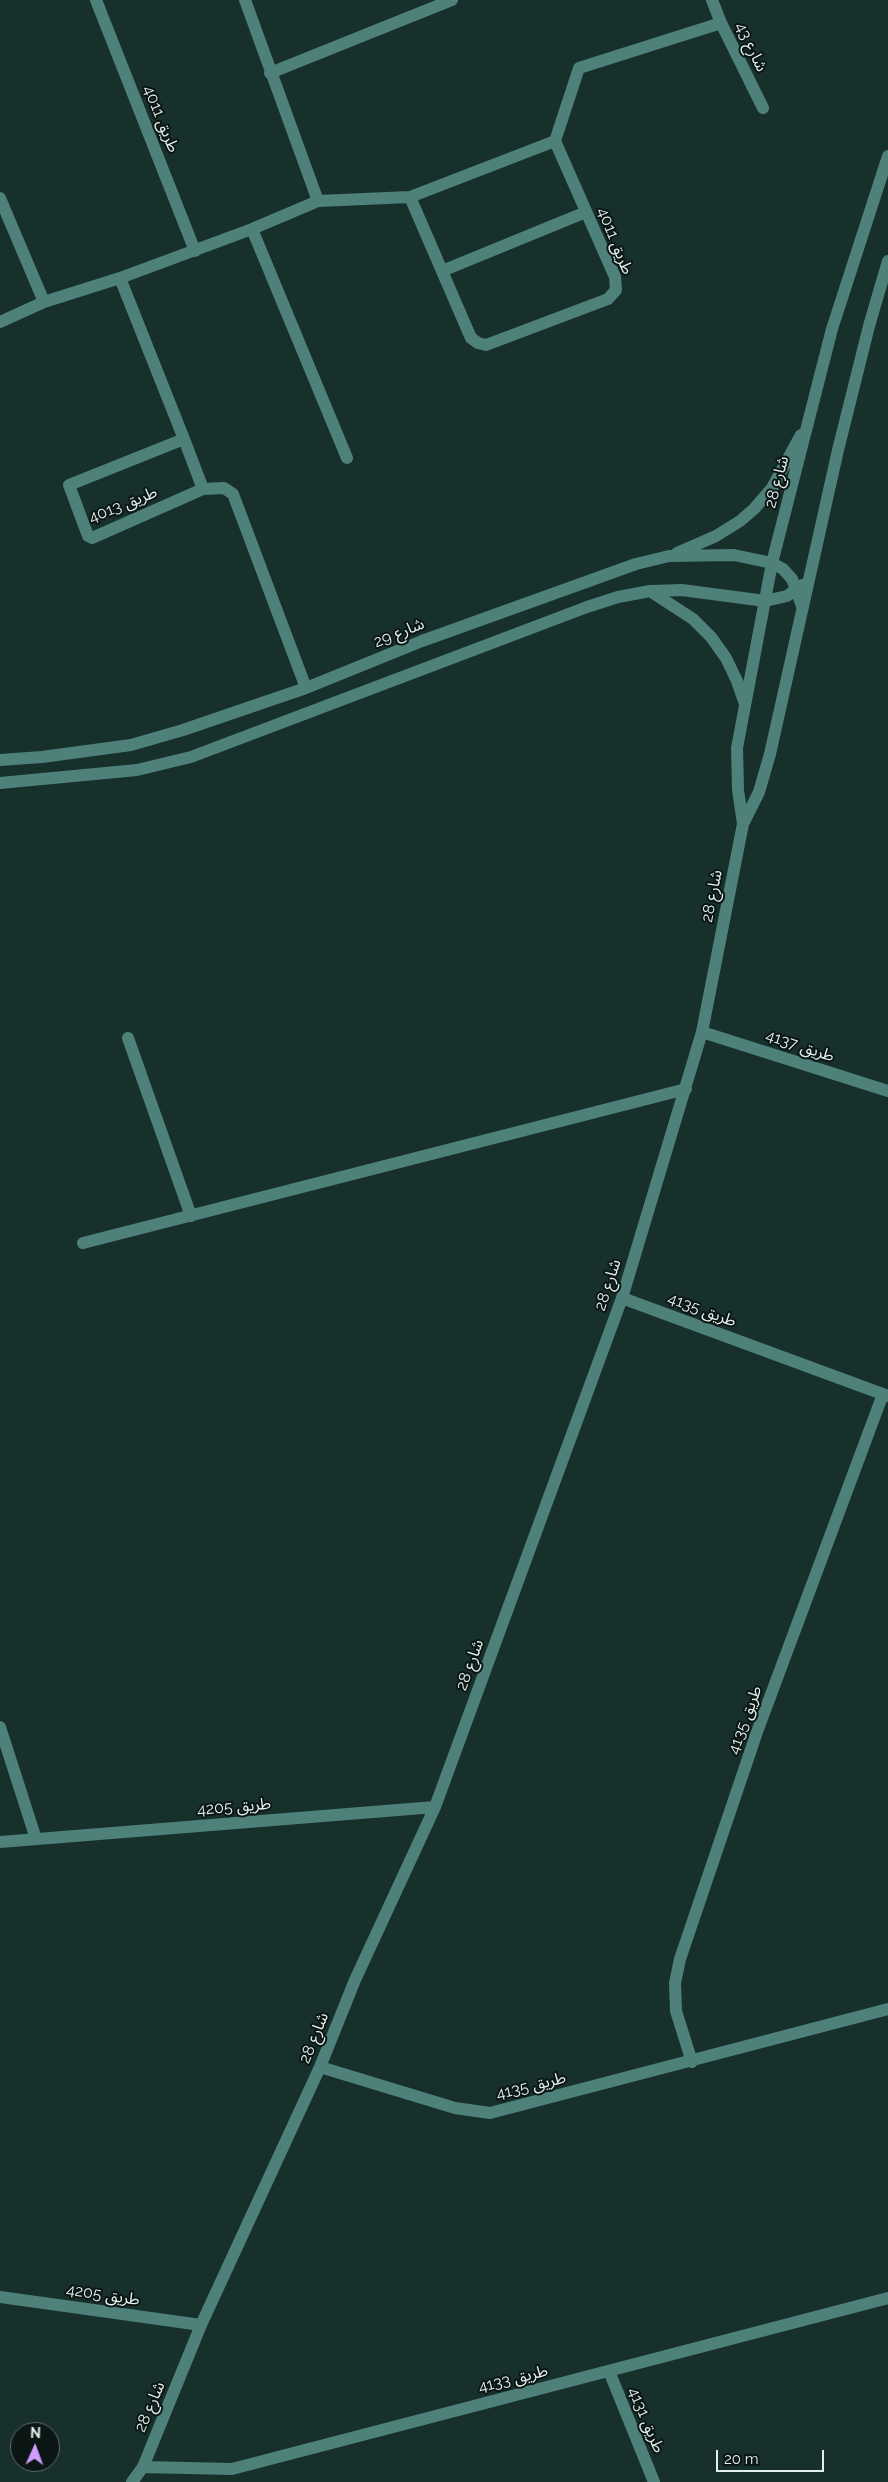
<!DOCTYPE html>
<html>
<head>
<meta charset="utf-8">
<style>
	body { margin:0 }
	#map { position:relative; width:888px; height:2482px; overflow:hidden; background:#18302c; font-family:Raleway,sans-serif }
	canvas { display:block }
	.north { position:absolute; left:10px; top:2422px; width:50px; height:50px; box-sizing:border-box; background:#0b1614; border:1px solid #616d6b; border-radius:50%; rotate:2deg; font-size:14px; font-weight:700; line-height:20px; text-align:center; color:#e1efed }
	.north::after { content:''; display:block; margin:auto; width:18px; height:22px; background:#d09dfe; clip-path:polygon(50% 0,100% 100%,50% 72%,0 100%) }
	.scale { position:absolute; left:716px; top:2450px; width:108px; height:22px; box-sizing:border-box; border:2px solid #e1efed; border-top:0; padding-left:6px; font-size:15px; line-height:18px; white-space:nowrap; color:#e1efed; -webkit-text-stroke:4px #0b1614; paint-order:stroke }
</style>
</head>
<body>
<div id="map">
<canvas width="888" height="2482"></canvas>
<div class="north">N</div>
<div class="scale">20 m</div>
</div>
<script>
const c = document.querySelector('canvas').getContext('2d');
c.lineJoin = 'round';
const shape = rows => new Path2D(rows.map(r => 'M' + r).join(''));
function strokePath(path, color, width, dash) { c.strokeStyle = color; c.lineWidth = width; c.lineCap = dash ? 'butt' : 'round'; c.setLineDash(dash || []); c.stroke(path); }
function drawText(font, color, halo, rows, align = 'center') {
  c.font = font + ' Raleway,"Noto Sans Arabic",sans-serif'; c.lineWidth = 4; c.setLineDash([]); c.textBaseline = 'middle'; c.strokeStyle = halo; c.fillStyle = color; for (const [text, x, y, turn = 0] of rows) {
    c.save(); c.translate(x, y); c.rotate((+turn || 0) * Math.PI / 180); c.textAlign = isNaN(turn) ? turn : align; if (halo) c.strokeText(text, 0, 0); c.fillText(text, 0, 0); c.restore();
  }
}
strokePath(shape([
	[96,0,195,251],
	[245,0,318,201,410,197],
	[712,0,721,23,763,108],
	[270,73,452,0],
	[555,141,615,277,616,290,608,299,486,345,478,343,471,338,410,197,555,141],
	[555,141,579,68,721,23],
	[0,198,44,302],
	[252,229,347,458],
	[442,271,586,212],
	[120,278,184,439,203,489,92,538,88,536,69,485,184,439],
	[0,322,44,302,120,278,252,229,318,201],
	[203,489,224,488,233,494,306,688],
	[677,553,716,536,740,521,754,509,772,488,801,435],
	[650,591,693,619,711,637,726,658,737,681,745,704],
	[0,760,42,757,131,745,183,730,306,688,422,641,636,564,669,556,734,555,772,563,783,569,792,579,802,606],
	[0,783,137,770,191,757,587,607,618,597,650,591,682,590,765,601,787,596,802,585],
	[743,824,738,790,737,748,772,563,832,329,888,156],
	[702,1032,888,1091],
	[128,1038,191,1216],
	[83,1243,686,1089],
	[622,1298,888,1396],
	[0,1727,36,1839],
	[0,1842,435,1807],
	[692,2062,676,2011,675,1983,680,1959,757,1732,883,1394],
	[320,2067,455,2108,490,2113,888,2009],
	[0,2297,201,2325],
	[609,2371,654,2482],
	[143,2467,232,2469,888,2298],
	[132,2482,143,2467,201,2325,320,2067,355,1980,435,1807,622,1298,702,1032,743,824,759,792,770,754,838,450,869,326,888,261]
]), '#4d817a', 12);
drawText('16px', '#e1efed', '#0b1614', [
	["شارع 43",751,47,64],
	["طريق 4011",161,119,68],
	["طريق 4011",615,241,68],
	["شارع 28",777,482,-75],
	["طريق 4013",123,505,-22],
	["شارع 29",399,633,-22],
	["شارع 28",712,896,-79],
	["طريق 4137",800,1046,18],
	["شارع 28",608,1285,-72],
	["طريق 4135",702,1310,20],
	["شارع 28",470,1665,-70],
	["طريق 4135",745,1720,-70],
	["طريق 4205",234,1807,-5],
	["شارع 28",314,2038,-68],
	["طريق 4135",531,2086,-14],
	["طريق 4205",103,2295,8],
	["طريق 4133",513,2379,-14],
	["شارع 28",150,2407,-67],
	["طريق 4131",646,2420,67]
]);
</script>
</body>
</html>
